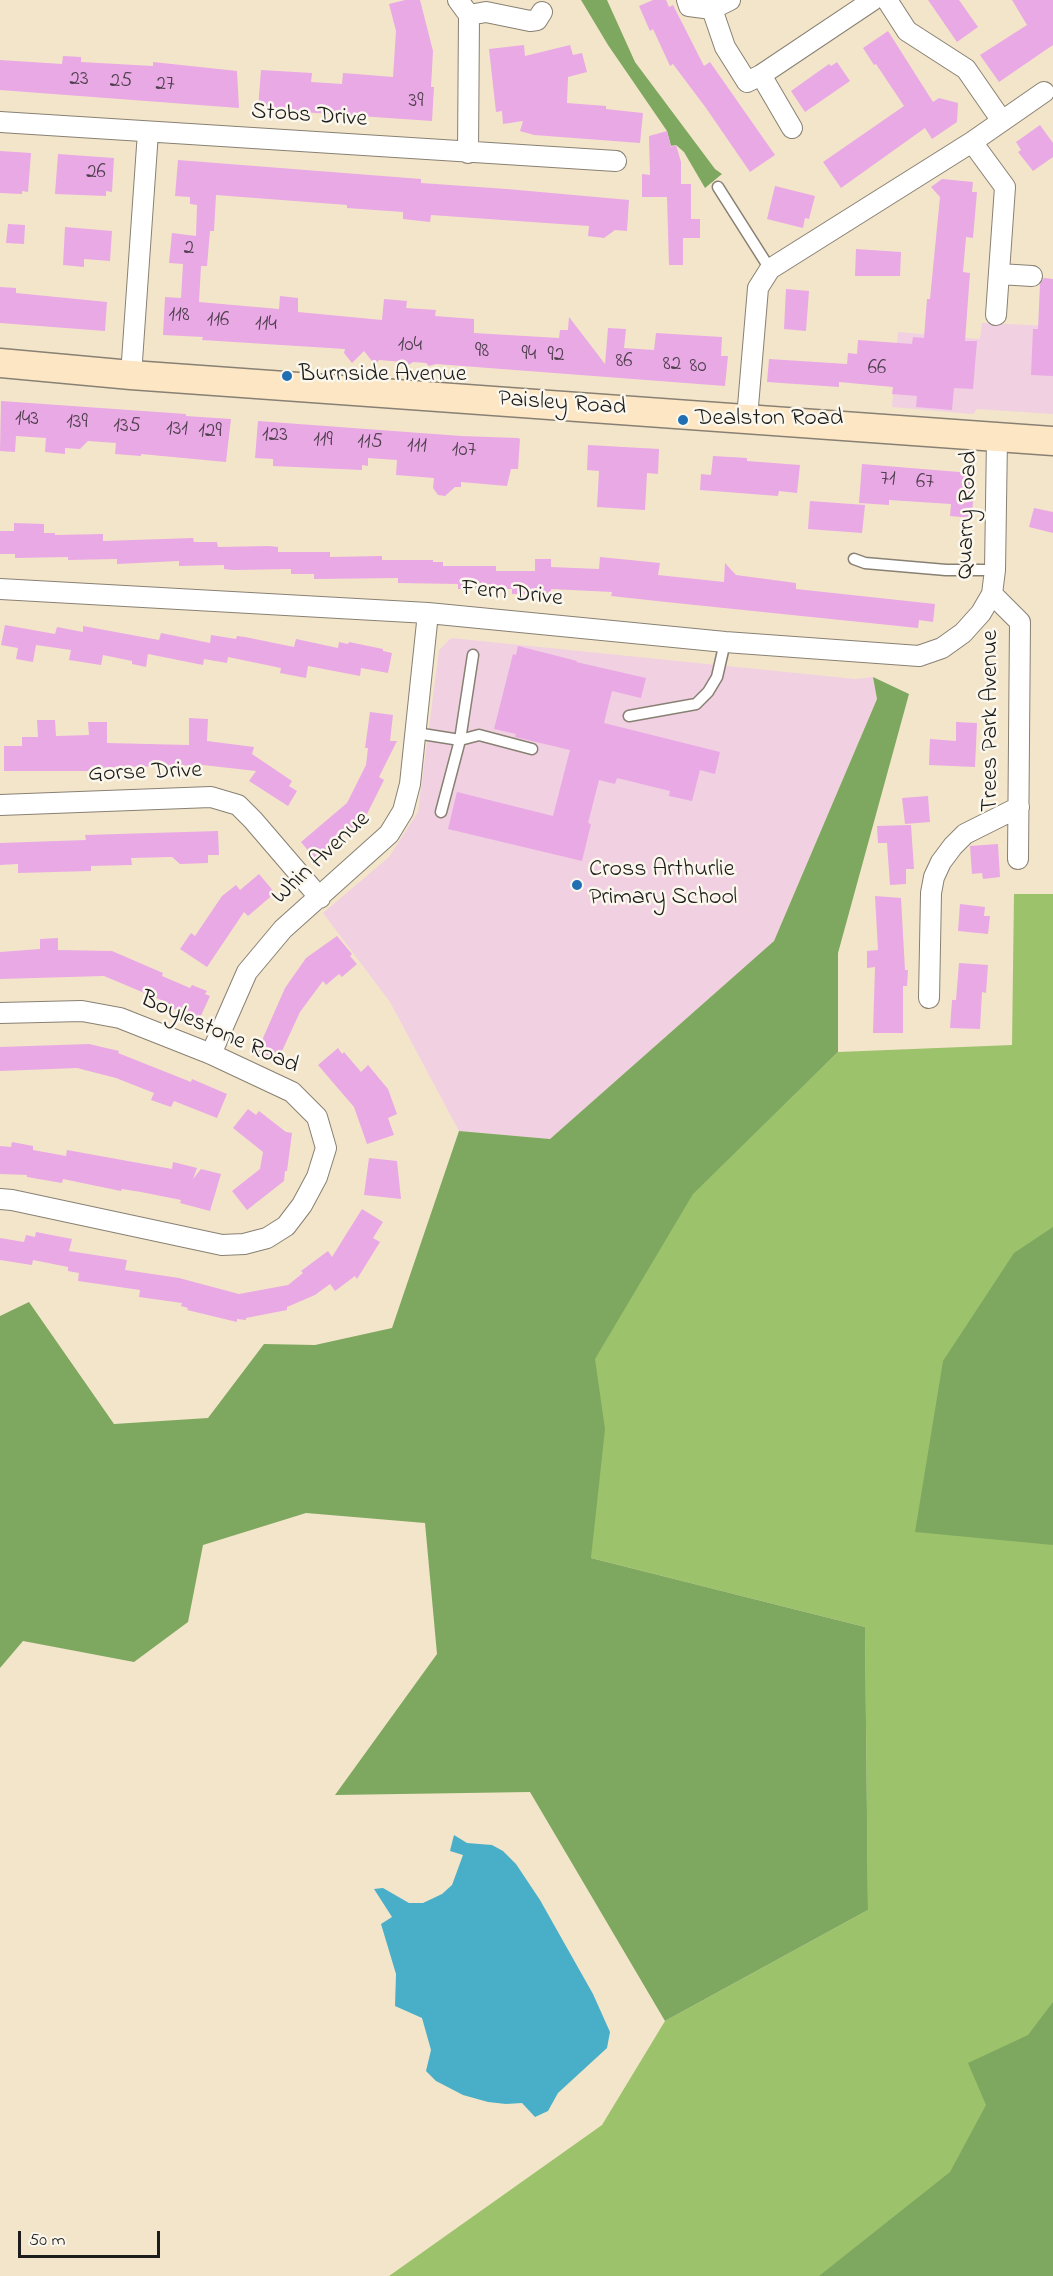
<!DOCTYPE html>
<html>
<head>
<meta charset="utf-8">
<style>
	body { margin:0 }
	#map { position:relative; width:1053px; height:2276px; overflow:hidden; background:#f3e5ca; font-family:"Indie Flower",sans-serif }
	canvas { display:block }
	.scale { position:absolute; left:18px; top:2231px; width:142px; height:27px; box-sizing:border-box; border:3px solid #1c1c1c; border-top:0; padding-left:8px; font-size:18px; line-height:21px; white-space:nowrap; color:#1c1c1c; -webkit-text-stroke:4px #fbf7ec; paint-order:stroke }
</style>
</head>
<body>
<div id="map">
<canvas width="1053" height="2276"></canvas>
<div class="scale">50 m</div>
</div>
<script>
const c = document.querySelector('canvas').getContext('2d');
c.lineJoin = 'round';
function paint(path, color) { c.fillStyle = color; c.fill(path, 'evenodd'); }
const shape = rows => new Path2D(rows.map(r => 'M' + r).join(''));
function strokePath(path, color, width, dash) { c.strokeStyle = color; c.lineWidth = width; c.lineCap = dash ? 'butt' : 'round'; c.setLineDash(dash || []); c.stroke(path); }
function drawText(font, color, halo, rows, align = 'center') {
  c.font = font + ' "Indie Flower",sans-serif'; c.lineWidth = 5; c.setLineDash([]); c.textBaseline = 'middle'; c.strokeStyle = halo; c.fillStyle = color; for (const [text, x, y, turn = 0] of rows) {
    c.save(); c.translate(x, y); c.rotate((+turn || 0) * Math.PI / 180); c.textAlign = isNaN(turn) ? turn : align; if (halo) c.strokeText(text, 0, 0); c.fillText(text, 0, 0); c.restore();
  }
}
paint(shape([
	[982,323,1053,326,1053,414,977,409,973,414,892,407,898,332,980,339],
	[451,638,855,679,873,677,877,699,774,941,550,1139,459,1131,390,1002,323,913,389,857,418,812,439,650]
]), '#f1d0e2');
paint(shape([
	[1014,894,1053,894,1053,2276,389,2276,602,2125,665,2021,868,1910,865,1627,591,1558,594,1359,692,1194,838,1052,1012,1045]
]), '#9dc26c');
paint(shape([
	[581,0,607,0,635,62,715,169,722,174,705,188,684,152,676,145,671,146,667,131,608,45],
	[873,677,909,694,838,953,838,1052,693,1194,595,1359,605,1429,591,1558,865,1627,868,1910,665,2021,530,1792,335,1795,437,1654,425,1523,306,1513,203,1545,188,1622,134,1662,23,1641,0,1668,0,1316,29,1302,114,1424,208,1418,264,1344,315,1345,392,1328,459,1131,550,1139,774,941,877,699],
	[1053,1227,1053,1545,915,1532,943,1361,1014,1253],
	[1053,2002,1053,2276,819,2276,950,2172,986,2105,968,2063,1028,2035]
]), '#7ea860');
paint(shape([
	[454,1835,467,1843,492,1845,503,1851,516,1864,540,1900,593,1994,610,2032,607,2048,558,2093,548,2111,535,2117,522,2103,506,2104,488,2102,463,2095,436,2081,426,2071,431,2050,422,2018,395,2006,396,1974,381,1924,392,1917,374,1889,383,1888,409,1903,423,1903,442,1894,452,1885,463,1855,450,1851]
]), '#49afc8');
paint(shape([
	[405,0,420,0,433,51,431,87,434,87,432,121,258,109,261,70,312,73,311,82,342,84,343,73,393,77,396,31,389,4],
	[653,0,666,0,669,7,673,5,704,66,710,62,775,155,750,172,706,108,673,64,670,66,653,29,650,31,639,6],
	[928,0,959,0,978,27,957,42],
	[1012,0,1053,0,1053,45,999,82,980,55,1027,25],
	[888,31,933,102,939,98,958,103,957,122,932,139,925,128,841,188,823,162,904,106,876,64,874,65,863,48],
	[524,45,525,56,570,45,573,55,582,53,587,72,568,77,567,103,606,106,606,109,643,113,640,143,534,135,520,131,523,121,503,124,502,111,496,112,489,49],
	[63,56,81,57,81,62,153,66,153,62,237,71,239,108,0,90,0,60,62,64],
	[837,62,850,81,805,112,791,91,829,64,831,66],
	[1040,125,1053,143,1053,157,1033,171,1018,152,1021,150,1016,142],
	[667,131,671,147,676,145,681,162,681,184,691,184,691,219,700,219,700,238,683,238,683,265,669,265,667,197,642,197,642,174,650,175,649,136],
	[0,151,31,153,28,192,22,191,22,194,0,193],
	[58,154,114,158,112,192,106,191,106,196,55,194],
	[178,160,421,179,421,183,507,189,629,200,627,231,615,230,604,238,588,236,589,226,431,215,430,222,403,219,403,212,347,208,347,205,216,195,214,231,210,231,207,266,201,266,199,302,279,309,280,296,298,298,298,312,382,320,384,299,407,301,406,308,436,310,435,316,474,319,474,333,559,338,560,330,568,330,569,317,605,364,608,328,626,329,624,348,654,350,656,333,722,337,721,356,728,356,725,386,436,364,429,366,426,363,413,362,407,366,403,362,379,360,375,365,364,351,352,363,344,353,345,349,202,340,203,337,163,335,165,297,181,298,183,264,169,263,172,233,196,236,197,205,190,204,190,197,175,196],
	[942,179,973,182,972,192,977,192,973,238,966,237,963,272,970,273,965,341,977,341,973,389,954,388,952,410,916,407,917,396,892,394,893,387,839,382,839,387,767,382,769,359,847,364,848,353,857,354,858,340,912,344,913,337,924,338,927,299,930,299,940,197,931,187],
	[775,186,815,196,809,219,805,218,803,228,767,219],
	[8,224,25,225,24,244,6,243],
	[65,227,112,231,110,261,84,259,84,267,63,265],
	[856,249,901,252,900,276,855,276],
	[1044,278,1053,279,1053,376,1031,375,1033,329,1038,329,1040,284],
	[0,287,16,288,16,293,107,302,105,331,0,323],
	[786,289,809,291,806,331,784,329],
	[1,401,186,414,186,416,231,419,226,462,141,454,141,456,115,454,116,443,88,441,80,449,65,448,65,454,45,452,46,438,16,436,15,452,0,451],
	[258,421,461,436,518,438,520,439,518,469,511,469,507,486,461,482,461,487,455,487,445,496,438,495,433,488,434,478,396,475,397,460,368,458,368,466,362,465,362,470,273,466,273,459,255,458],
	[588,445,659,449,658,474,647,473,645,510,597,507,599,471,587,470],
	[713,456,747,458,747,461,800,465,797,493,779,491,778,496,700,490,701,474,711,475],
	[862,464,971,473,970,500,973,500,972,518,950,516,951,504,889,500,889,505,859,503],
	[810,501,865,505,862,533,808,529],
	[1034,508,1053,512,1053,533,1029,527],
	[14,523,44,524,44,533,55,533,55,535,103,534,103,541,193,538,194,542,217,542,218,547,269,546,278,547,278,552,330,552,330,557,382,556,382,560,433,560,433,562,443,562,443,566,496,566,496,571,535,571,535,559,551,559,551,567,599,569,600,557,660,563,658,575,724,582,725,563,736,575,796,583,796,589,935,604,933,622,919,620,918,628,666,602,611,596,612,592,551,589,551,593,512,594,512,589,458,589,458,584,398,583,398,578,314,579,314,574,291,574,291,569,233,570,224,569,224,565,179,566,179,561,117,564,117,559,68,560,68,557,15,558,15,554,0,554,0,531,14,531],
	[5,625,55,634,57,627,83,632,83,626,159,640,161,633,210,643,211,635,236,639,237,636,245,637,294,647,296,639,338,648,339,642,348,644,349,642,383,649,383,651,392,653,388,673,361,668,360,676,308,666,306,678,280,673,281,668,228,657,227,663,204,659,203,665,148,654,146,667,132,664,132,661,103,655,101,665,69,660,71,650,36,645,33,662,16,659,18,648,1,645],
	[518,646,577,661,576,662,646,678,641,698,612,691,604,723,720,752,715,774,700,770,692,801,669,796,670,791,617,778,615,784,599,780,588,823,591,824,582,861,448,829,457,792,553,816,570,750,515,737,516,734,494,729,513,654,516,655],
	[370,712,393,715,390,741,397,741,379,777,384,780,366,816,316,860,301,842,347,803,366,765,368,748,365,748],
	[189,718,208,719,207,741,254,747,252,754,292,781,289,786,297,791,288,806,249,781,256,771,203,765,91,768,91,771,4,771,4,746,22,746,22,737,38,737,37,720,55,720,56,736,89,735,88,722,107,722,107,743,189,745],
	[956,722,977,723,975,767,929,765,930,739,956,741],
	[928,796,930,822,905,824,902,798],
	[911,825,914,869,906,869,906,884,890,885,887,843,878,843,877,826],
	[218,831,219,855,208,855,208,863,180,864,172,857,131,858,132,865,91,866,91,871,18,873,18,864,0,865,0,843,86,840,85,835],
	[998,844,1000,877,983,879,982,873,972,874,970,846],
	[259,874,275,893,248,916,244,912,207,967,180,949,191,933,195,936,222,896,236,885,240,890],
	[875,896,901,898,905,970,908,970,907,986,903,986,903,1033,873,1033,875,967,867,968,867,951,878,950],
	[960,904,985,907,984,916,990,916,988,934,958,931],
	[337,936,352,954,350,956,357,964,342,977,339,974,326,985,323,981,300,1012,276,1064,256,1054,285,988,306,958],
	[58,938,58,950,112,951,163,973,162,976,190,988,192,985,207,991,205,994,210,996,199,1020,165,1005,166,1002,104,976,0,979,0,952,40,949,40,939],
	[959,963,988,965,986,993,982,992,980,1029,950,1028,952,1000,956,1000],
	[89,1044,119,1051,118,1053,191,1082,192,1079,227,1094,217,1118,174,1101,171,1107,151,1100,154,1093,116,1078,77,1068,0,1071,0,1047],
	[338,1048,342,1054,344,1052,361,1072,368,1065,388,1089,397,1114,388,1118,394,1135,367,1144,354,1107,318,1065],
	[248,1109,256,1115,259,1111,286,1132,292,1133,287,1171,285,1171,284,1181,247,1210,232,1191,260,1169,263,1152,233,1128],
	[12,1142,33,1146,33,1150,66,1156,67,1150,172,1169,173,1162,197,1168,193,1179,201,1169,221,1174,210,1211,180,1203,181,1200,141,1192,122,1189,121,1191,63,1179,62,1183,27,1177,27,1175,0,1174,0,1146,11,1147],
	[369,1158,397,1161,401,1199,364,1195],
	[362,1209,383,1222,373,1238,380,1242,357,1279,355,1276,335,1291,330,1284,315,1295,287,1307,287,1310,246,1318,246,1320,237,1319,237,1322,187,1310,188,1308,181,1306,182,1303,139,1297,140,1290,78,1281,79,1273,68,1271,68,1267,33,1260,32,1265,0,1260,0,1238,24,1242,26,1235,35,1237,36,1232,72,1239,69,1251,127,1260,125,1270,179,1278,239,1294,288,1285,303,1273,301,1271,328,1251,332,1257]
]), '#e9a9e5');
const lane = shape([
	[718,187,770,269],
	[854,559,865,563,946,570,995,570],
	[629,716,696,704,708,692,717,677,725,642],
	[416,733,460,740,479,735,532,749],
	[441,812,460,740,473,655]
]);
const street = shape([
	[458,0,469,15,468,153],
	[687,0,689,6,712,9],
	[730,0,712,9,725,47,747,82,761,75,873,0],
	[887,0,907,31,966,69,1002,121],
	[469,15,486,12,530,21,537,20,542,12],
	[761,75,792,128],
	[0,122,616,161],
	[972,142,1005,187,996,315],
	[999,274,1032,276],
	[131,375,148,132],
	[747,418,758,288,770,269,972,142,1044,92],
	[0,589,428,613,725,642,919,656,942,648,963,633,981,613,992,594,995,570,997,438],
	[992,594,1020,622,1018,859],
	[0,805,211,797,238,805,253,820,320,898],
	[929,998,931,893,934,877,941,862,953,846,965,834,1019,807],
	[0,1013,82,1011,120,1018,211,1054,292,1092,317,1117,326,1148,317,1177,302,1205,286,1226,267,1238,244,1244,222,1245,12,1200,0,1199],
	[211,1054,247,972,283,929,389,834,403,811,410,784,428,613]
]);
const secondary = shape([
	[0,363,131,375,1053,441]
]);
strokePath(lane, '#888073', 13);
strokePath(street, '#888073', 22);
strokePath(secondary, '#888073', 31);
strokePath(lane, '#fff', 10);
strokePath(street, '#fff', 20);
strokePath(secondary, '#fce6c4', 28);
for (const [x, y, r, color] of [
	[287,376,6,"#1f6fb2"],
	[683,420,6,"#1f6fb2"],
	[577,885,6,"#1f6fb2"]
]) { const dot = new Path2D(); dot.arc(x, y, r, 0, 2 * Math.PI); c.fillStyle = color; c.fill(dot); strokePath(dot, '#fbf7ec', 2); }
drawText('21px', '#4f3f4e', null, [
	["23",79,81],
	["25",121,83],
	["27",165,86],
	["39",416,103],
	["26",96,174],
	["2",189,250],
	["118",179,317],
	["116",218,322],
	["114",266,326],
	["104",410,347],
	["98",482,353],
	["94",529,356],
	["92",556,357],
	["86",624,363],
	["82",672,366],
	["80",698,368],
	["66",877,370],
	["143",27,421],
	["139",77,424],
	["135",127,428],
	["131",177,431],
	["129",210,433],
	["123",275,437],
	["119",323,442],
	["115",370,444],
	["111",417,448],
	["107",464,452],
	["71",888,481],
	["67",925,484]
]);
drawText('24px', '#1c1c1c', '#fbf7ec', [
	["Stobs Drive",309,117,4],
	["Paisley Road",562,405,4],
	["Quarry Road",969,515,-88],
	["Fern Drive",512,595,6],
	["Trees Park Avenue",992,721,-90],
	["Gorse Drive",145,774,-2],
	["Whin Avenue",322,859,-43],
	["Boylestone Road",219,1034,24]
]);
drawText('24px', '#1c1c1c', '#fbf7ec', [
	["Burnside Avenue",299,376],
	["Dealston Road",695,420],
	["Cross Arthurlie",589,871],
	["Primary School",589,899]
], 'left');
</script>
</body>
</html>
